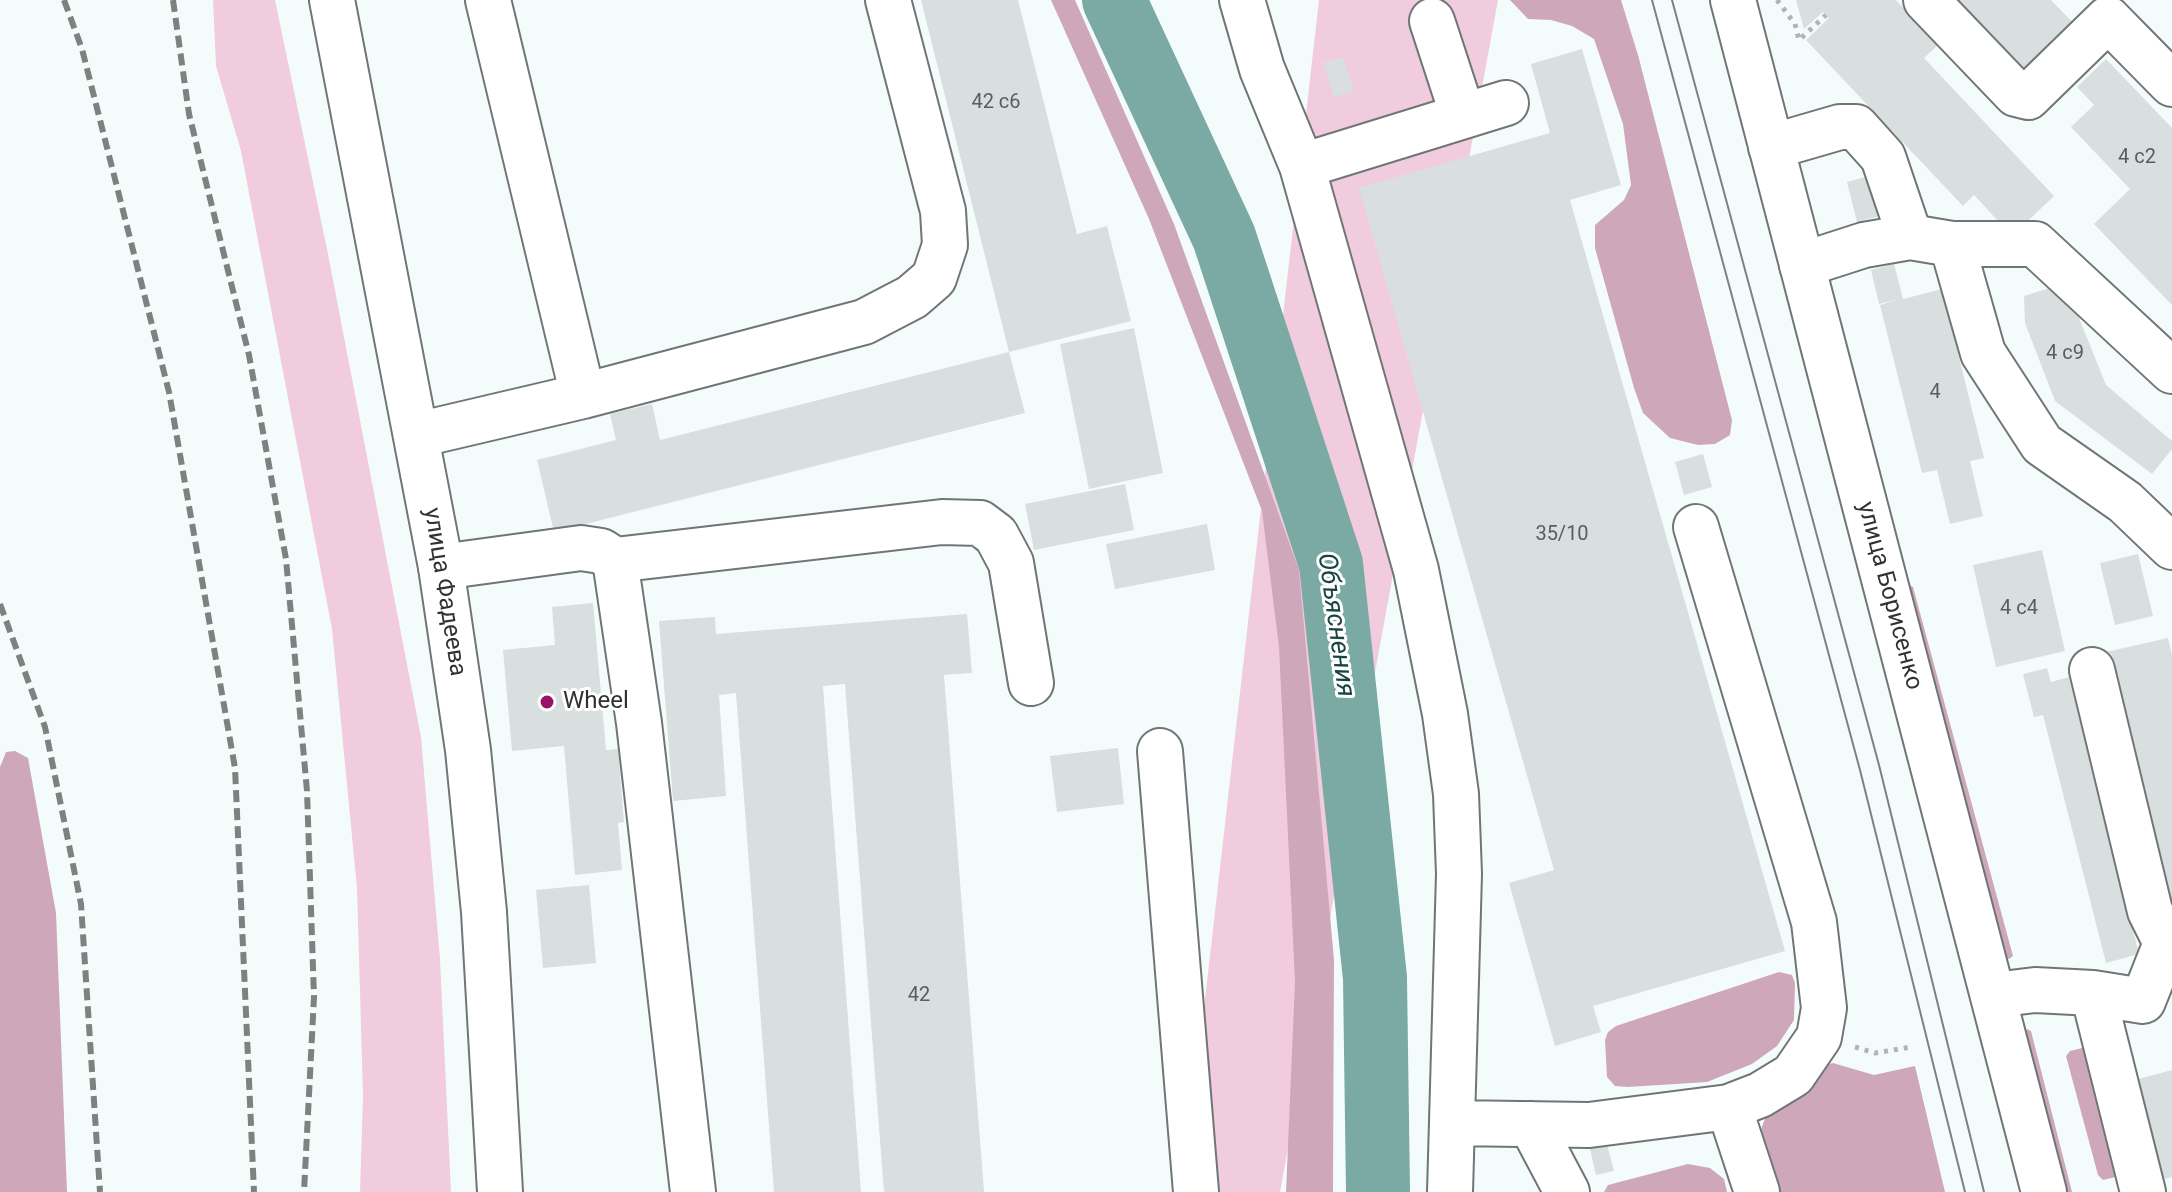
<!DOCTYPE html>
<html>
<head>
<meta charset="utf-8">
<style>
	body { margin:0 }
	canvas { display:block; background:#f4fcfb }
</style>
</head>
<body>
<canvas width="2172" height="1192"></canvas>
<script>
const c = document.querySelector('canvas').getContext('2d');
c.lineJoin = 'round';
function paint(path, color) { c.fillStyle = color; c.fill(path, 'evenodd'); }
const shape = rows => new Path2D(rows.map(r => 'M' + r).join(''));
function strokePath(path, color, width, dash) { c.strokeStyle = color; c.lineWidth = width; c.lineCap = dash ? 'butt' : 'round'; c.setLineDash(dash || []); c.stroke(path); }
function drawText(font, color, halo, rows, align = 'center') {
  c.font = font + ' Roboto,sans-serif'; c.lineWidth = 6; c.setLineDash([]); c.textBaseline = 'middle'; c.strokeStyle = halo; c.fillStyle = color; for (const [text, x, y, turn = 0] of rows) {
    c.save(); c.translate(x, y); c.rotate((+turn || 0) * Math.PI / 180); c.textAlign = isNaN(turn) ? turn : align; if (halo) c.strokeText(text, 0, 0); c.fillText(text, 0, 0); c.restore();
  }
}
paint(shape([
	[213,0,275,0,328,254,421,737,440,959,451,1192,360,1192,363,1096,357,888,332,629,241,151,216,66],
	[1319,0,1498,0,1280,1192,1183,1192]
]), '#f1ccde');
paint(shape([
	[1051,0,1075,0,1174,224,1299,570,1334,960,1333,1192,1286,1192,1295,982,1279,647,1262,511,1149,219],
	[1510,0,1621,0,1638,55,1732,420,1730,435,1715,444,1698,445,1670,438,1643,413,1634,388,1595,248,1595,225,1624,200,1631,185,1623,124,1594,39,1572,26,1551,20,1528,19],
	[1909,585,1913,587,2013,956,2009,959,2006,957,1906,588],
	[15,751,28,758,56,913,67,1192,0,1192,0,767,6,752],
	[1779,972,1792,975,1795,983,1794,1020,1777,1046,1752,1064,1707,1082,1628,1087,1615,1086,1607,1077,1605,1040,1608,1032,1616,1026],
	[2027,1029,2031,1031,2072,1192,2065,1192,2024,1032],
	[2090,1046,2120,1176,2103,1180,2098,1175,2066,1056,2070,1051],
	[1833,1063,1874,1075,1915,1066,1945,1192,1779,1192,1760,1132,1767,1113,1823,1066],
	[1688,1164,1710,1168,1724,1179,1727,1192,1604,1192,1608,1185]
]), '#cea8ba');
strokePath(shape([
	[1114,0,1224,237,1331,564,1375,978,1378,1192]
]), '#7ba9a4', 64);
paint(shape([
	[921,0,1018,0,1077,234,1107,226,1131,321,1009,352,1025,413,554,532,537,460,616,440,610,414,652,404,660,440,1009,352],
	[1796,0,1896,0,1938,45,1924,58,2054,196,2012,236,1974,195,1963,206,1806,40,1829,18,1823,12,1804,29],
	[1954,0,2051,0,2077,27,2026,76],
	[1582,49,1621,185,1570,200,1785,951,1593,1006,1601,1032,1555,1046,1509,883,1554,870,1359,188,1550,133,1531,64],
	[1343,57,1354,91,1334,97,1323,63],
	[2106,59,2172,128,2172,305,2094,224,2130,189,2071,127,2094,105,2077,87],
	[1869,176,1880,216,1857,222,1847,182],
	[1894,264,1903,299,1942,289,1984,458,1970,461,1983,516,1950,524,1937,470,1922,473,1880,305,1897,300,1879,304,1871,270],
	[2065,283,2106,385,2172,441,2172,449,2152,474,2055,401,2025,323,2024,296],
	[1134,328,1163,473,1089,489,1060,344],
	[1703,454,1712,487,1684,495,1675,462],
	[1125,484,1134,530,1034,550,1025,504],
	[1207,524,1215,570,1115,589,1106,544],
	[2042,550,2065,651,1996,667,1973,565],
	[2138,554,2153,616,2115,625,2100,563],
	[593,603,606,750,618,749,624,822,618,823,622,870,575,875,564,746,512,751,503,650,555,645,552,607],
	[967,614,972,673,944,675,984,1192,884,1192,845,684,823,686,861,1192,774,1192,736,693,719,695,726,796,673,801,659,621,715,617,716,634],
	[2168,638,2172,655,2172,911,2166,913,2106,652],
	[2047,668,2051,682,2069,677,2139,954,2106,963,2043,715,2034,717,2023,674],
	[1118,748,1124,804,1057,812,1050,756],
	[589,885,596,963,543,968,536,890],
	[2172,1070,2172,1177,2161,1180,2135,1080],
	[1605,1136,1614,1171,1596,1175,1588,1140]
]), '#d8dfde');
const minor = shape([
	[488,0,583,396],
	[1242,0,1262,69,1302,166,1416,570,1445,714,1456,794,1459,874,1450,1192],
	[1926,0,2016,94,2028,97,2108,19,2172,84],
	[1432,21,1463,116],
	[1771,147,1840,127,1856,127,1883,157,1910,237],
	[1302,166,1506,103],
	[1952,244,1983,353,2042,444,2125,502,2172,547],
	[1802,265,1864,245,1910,237,1952,244,2035,244,2172,371],
	[417,435,583,396,864,322,912,297,934,278,945,245,943,211,888,0],
	[615,560,942,522,980,523,996,535,1011,563,1031,683],
	[441,567,581,548,601,551,615,560,639,723,693,1192],
	[2092,670,2150,911,2166,943],
	[1160,751,1196,1192],
	[2093,993,2143,1001,2166,943,2172,939],
	[1994,995,2035,990,2093,993,2143,1192],
	[1729,1107,1757,1192],
	[1452,1123,1589,1125,1729,1107,1760,1095,1793,1075,1819,1037,1824,1008,1814,922,1696,527],
	[1531,1124,1567,1192]
]);
const major = shape([
	[332,0,441,567,468,750,484,912,500,1192],
	[1733,0,2044,1192]
]);
strokePath(minor, '#707675', 48);
strokePath(major, '#707675', 48);
strokePath(shape([
	[1777,0,1795,24,1799,40,1826,15],
	[1855,1047,1875,1053,1911,1047]
]), '#afb5b4', 5, [4, 6]);
strokePath(minor, '#fff', 44);
strokePath(major, '#fff', 44);
strokePath(shape([
	[1652,0,1860,770,1965,1192],
	[1672,0,1879,765,1984,1192]
]), '#7d8281', 2);
strokePath(shape([
	[64,0,82,49,169,392,235,768,254,1192],
	[173,0,189,114,249,355,286,559,307,791,314,997,304,1192],
	[0,604,45,727,81,904,100,1192]
]), '#7d8281', 6, [12, 6]);
for (const [x, y, r, color] of [
	[547,702,8,"#991469"]
]) { const dot = new Path2D(); dot.arc(x, y, r, 0, 2 * Math.PI); c.fillStyle = color; c.fill(dot); strokePath(dot, '#fff', 3); }
drawText('20px', '#5a5d5d', null, [
	["42 с6",996,103],
	["4 с2",2137,158],
	["4 с9",2065,354],
	["4",1935,393],
	["35/10",1562,535],
	["4 с4",2019,609],
	["42",919,996]
]);
drawText('24px', '#303232', '#fff', [
	["улица Фадеева",444,592,81],
	["улица Борисенко",1889,596,75]
]);
drawText('24px', '#303232', '#fff', [
	["Wheel",563,702]
], 'left');
drawText('italic 26px', '#184440', '#fff', [
	["Объяснения",1335,625,82]
]);
</script>
</body>
</html>
